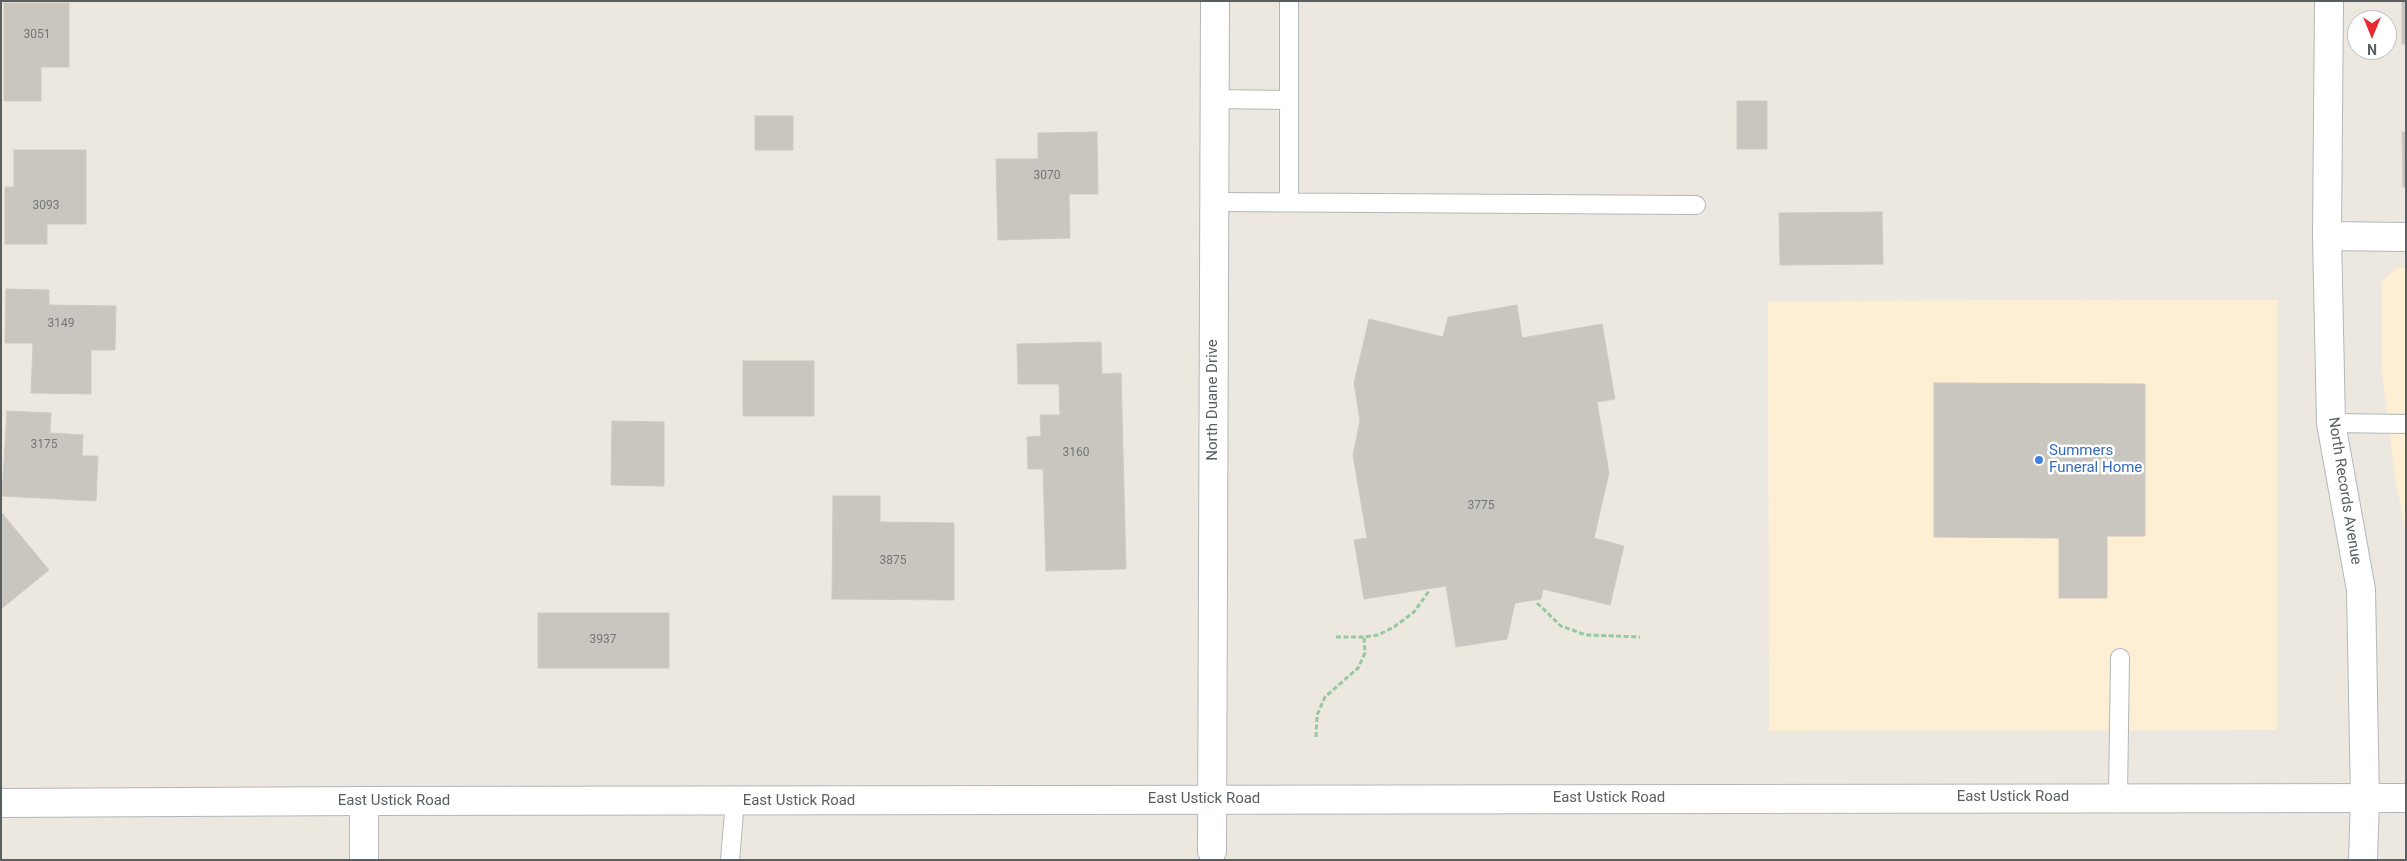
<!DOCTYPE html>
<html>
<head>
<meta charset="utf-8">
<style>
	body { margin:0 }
	#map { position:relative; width:2407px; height:861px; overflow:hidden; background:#ece8e0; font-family:Roboto,sans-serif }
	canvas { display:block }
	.frame { position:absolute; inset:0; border:2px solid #595e61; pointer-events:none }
	.north { position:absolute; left:2347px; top:10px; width:50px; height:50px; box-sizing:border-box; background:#fff; border:1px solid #bdbfc0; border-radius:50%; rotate:180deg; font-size:14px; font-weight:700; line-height:20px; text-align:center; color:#595e61 }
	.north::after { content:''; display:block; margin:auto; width:18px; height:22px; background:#e82b32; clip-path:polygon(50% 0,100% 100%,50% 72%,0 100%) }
</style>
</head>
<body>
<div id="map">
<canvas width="2407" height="861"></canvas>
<div class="frame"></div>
<div class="north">N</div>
</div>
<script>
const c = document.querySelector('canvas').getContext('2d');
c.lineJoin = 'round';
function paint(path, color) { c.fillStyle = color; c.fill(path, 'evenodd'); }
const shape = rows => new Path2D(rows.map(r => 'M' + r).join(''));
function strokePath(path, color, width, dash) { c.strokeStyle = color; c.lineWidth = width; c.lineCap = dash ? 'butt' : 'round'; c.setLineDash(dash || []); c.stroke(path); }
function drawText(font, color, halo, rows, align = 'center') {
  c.font = font + ' Roboto,sans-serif'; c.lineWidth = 5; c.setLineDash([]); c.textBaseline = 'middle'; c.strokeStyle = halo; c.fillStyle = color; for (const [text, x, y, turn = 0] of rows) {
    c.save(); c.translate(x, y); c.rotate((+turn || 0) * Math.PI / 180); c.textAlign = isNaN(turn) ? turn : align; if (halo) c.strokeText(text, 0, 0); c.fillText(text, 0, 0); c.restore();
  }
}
paint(shape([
	[2396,268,2406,268,2406,533,2395,477,2382,373,2382,282],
	[2277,300,2277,730,1769,731,1768,301]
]), '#fdefd4');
const building = shape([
	[2402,1,2406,1,2406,44,2402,44,2402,1],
	[4,3,69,3,69,67,41,67,41,101,4,101,4,3],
	[1737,101,1767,101,1767,149,1737,149,1737,101],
	[755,116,793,116,793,150,755,150,755,116],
	[1097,132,1098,194,1069,194,1070,238,998,240,996,159,1038,159,1038,133,1097,132],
	[2402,132,2406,132,2406,187,2403,187,2402,132],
	[14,150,86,150,86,224,47,224,47,244,5,244,5,187,14,187,14,150],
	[1882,212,1883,264,1780,265,1779,213,1882,212],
	[6,289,49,290,49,305,116,306,115,350,91,350,91,394,31,393,33,343,5,343,6,289],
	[1517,305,1522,338,1602,324,1615,399,1597,402,1609,473,1594,538,1624,546,1610,605,1543,589,1541,599,1515,603,1507,639,1456,647,1446,586,1364,599,1354,540,1367,538,1353,455,1360,421,1354,383,1369,319,1443,337,1448,317,1517,305],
	[1101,342,1102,374,1121,373,1126,569,1046,571,1043,469,1028,469,1027,437,1041,436,1040,415,1060,415,1059,384,1018,384,1017,344,1101,342],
	[743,361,814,361,814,416,743,416,743,361],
	[1934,383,2145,384,2145,536,2107,536,2107,598,2059,598,2059,538,1934,537,1934,383],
	[7,411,51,413,50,433,83,435,82,456,98,456,96,501,2,496,7,411],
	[612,421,664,422,664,486,611,485,612,421],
	[833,496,880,496,880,522,954,523,954,600,832,599,833,496],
	[1,512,49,570,1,609,1,512],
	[538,613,669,613,669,668,538,668,538,613]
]);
paint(building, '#c9c5bf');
strokePath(building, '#d0c9bf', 1);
const service = shape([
	[1214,99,1289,100],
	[1214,202,1696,205],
	[1289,202,1289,1],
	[2331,423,2406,424],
	[2118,797,2120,658],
	[730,860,735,801]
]);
const minor = shape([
	[2327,236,2406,237],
	[364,801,364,860],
	[1212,851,1215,1],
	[2363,860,2365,799]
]);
const tertiary = shape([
	[2329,1,2327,236,2331,423,2361,590,2365,799]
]);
const secondary = shape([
	[1,803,364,801,2406,798]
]);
strokePath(service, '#b3b7bb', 20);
strokePath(minor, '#b3b7bb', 30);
strokePath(tertiary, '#b3b7bb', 30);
strokePath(secondary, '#b2b6bb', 30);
strokePath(shape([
	[1537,603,1561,626,1586,635,1640,637],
	[1336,637,1364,637,1378,635,1394,627,1414,612,1429,591],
	[1316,737,1317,715,1325,697,1358,668,1365,653,1364,637]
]), '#97c89f', 3, [5, 2.5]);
strokePath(service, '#fff', 18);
strokePath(minor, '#fff', 28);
strokePath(tertiary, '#fff', 28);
strokePath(secondary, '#fff', 28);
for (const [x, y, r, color] of [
	[2039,460,5,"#3f7fe0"]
]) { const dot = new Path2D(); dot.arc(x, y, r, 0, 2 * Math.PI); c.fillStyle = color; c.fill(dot); strokePath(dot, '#fff', 2); }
drawText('12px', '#757878', null, [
	["3051",37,35],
	["3070",1047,176],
	["3093",46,206],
	["3149",61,324],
	["3175",44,445],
	["3160",1076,453],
	["3775",1481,506],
	["3875",893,561],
	["3937",603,640]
]);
drawText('15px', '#595e61', '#fff', [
	["North Duane Drive",1213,400,-90],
	["North Records Avenue",2344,491,81],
	["East Ustick Road",2013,797],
	["East Ustick Road",1609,798],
	["East Ustick Road",1204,799],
	["East Ustick Road",394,801],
	["East Ustick Road",799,801]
]);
drawText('15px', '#366cbe', '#fff', [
	["Summers",2049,451],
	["Funeral Home",2049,468]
], 'left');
</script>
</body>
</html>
